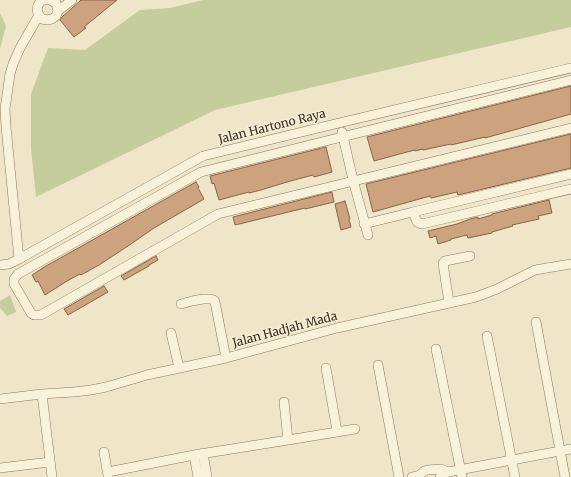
<!DOCTYPE html>
<html>
<head>
<meta charset="utf-8">
<style>
	body { margin:0 }
	canvas { display:block; background:#efe5c8 }
</style>
</head>
<body>
<canvas width="571" height="477"></canvas>
<script>
const c = document.querySelector('canvas').getContext('2d');
c.lineJoin = 'round';
function paint(path, color) { c.fillStyle = color; c.fill(path, 'evenodd'); }
const shape = rows => new Path2D(rows.map(r => 'M' + r).join(''));
function strokePath(path, color, width, dash) { c.strokeStyle = color; c.lineWidth = width; c.lineCap = dash ? 'butt' : 'round'; c.setLineDash(dash || []); c.stroke(path); }
function drawText(font, color, halo, rows, align = 'center') {
  c.font = font + ' Merriweather,serif'; c.lineWidth = 3; c.setLineDash([]); c.textBaseline = 'middle'; c.strokeStyle = halo; c.fillStyle = color; for (const [text, x, y, turn = 0] of rows) {
    c.save(); c.translate(x, y); c.rotate((+turn || 0) * Math.PI / 180); c.textAlign = isNaN(turn) ? turn : align; if (halo) c.strokeText(text, 0, 0); c.fillText(text, 0, 0); c.restore();
  }
}
paint(shape([
	[203,0,571,0,571,27,215,110,36,197,31,148,31,94,48,48,85,50,140,10,170,8],
	[0,13,6,26,0,49],
	[10,295,16,312,7,316,0,308,0,301]
]), '#c4cd9b');
const building = shape([
	[81,0,117,0,84,27,86,28,74,37,60,20,62,17,81,0],
	[571,86,571,114,485,138,485,137,451,145,451,144,423,150,423,149,415,151,415,150,407,152,374,161,367,137,571,86],
	[571,134,571,168,458,195,457,192,431,198,430,196,373,212,366,184,571,134],
	[326,147,332,172,314,177,313,175,287,182,261,190,249,193,249,192,219,200,214,183,212,184,210,176,326,147],
	[196,182,199,187,198,188,204,199,154,228,128,246,99,265,81,275,80,274,67,281,45,295,38,281,36,282,32,275,46,266,196,182],
	[332,192,334,202,305,209,305,208,235,225,233,217,332,192],
	[549,200,552,213,538,216,539,219,512,225,513,226,492,232,492,233,468,238,467,235,451,239,451,240,438,244,436,236,430,238,428,231,457,224,470,219,478,217,478,219,492,215,492,214,549,200],
	[345,201,350,219,349,220,351,227,341,230,335,204,345,201],
	[156,256,158,260,149,265,149,266,124,280,121,276,156,256],
	[104,286,108,292,68,315,64,309,104,286]
]);
paint(building, '#cca37e');
strokePath(building, '#8a6342', 1);
const minor = shape([
	[45,0,41,1,38,5,37,10,39,15,42,19,47,20,52,19,56,16,58,11,72,0],
	[50,0,56,3,58,11],
	[571,80,201,172,18,274,14,279,14,284,31,313,34,315,41,315,218,214,571,128],
	[342,132,353,180,368,235],
	[413,212,571,174],
	[364,224,413,212,417,222,422,224,571,189],
	[19,259,6,127,5,109,10,74,13,64,20,48,39,15],
	[0,265,9,264,19,259,203,156,339,123,571,68],
	[449,303,443,263,445,261,470,256],
	[181,304,192,301,203,299,210,299,214,300,215,302,226,358],
	[536,322,565,477],
	[171,333,179,368],
	[487,336,515,477],
	[436,349,462,477],
	[378,365,399,477],
	[326,368,337,431],
	[42,394,52,477],
	[0,399,42,394,74,392,91,390,106,387,147,375,226,358,337,328,476,297,497,289,535,270,571,264],
	[284,402,288,440],
	[104,452,108,476],
	[203,453,207,477],
	[194,455,198,477],
	[0,468,50,462],
	[108,472,194,455,288,440,355,429],
	[412,477,420,475,424,471,428,470,441,469,448,472],
	[440,477,448,472,571,449]
]);
strokePath(minor, '#8b785d', 10);
strokePath(minor, '#f9f2db', 9);
drawText('12px', '#3b2f20', '#f6efd7', [
	["Jalan Hartono Raya",272,127,-14],
	["Jalan Hadjah Mada",285,330,-15]
]);
</script>
</body>
</html>
